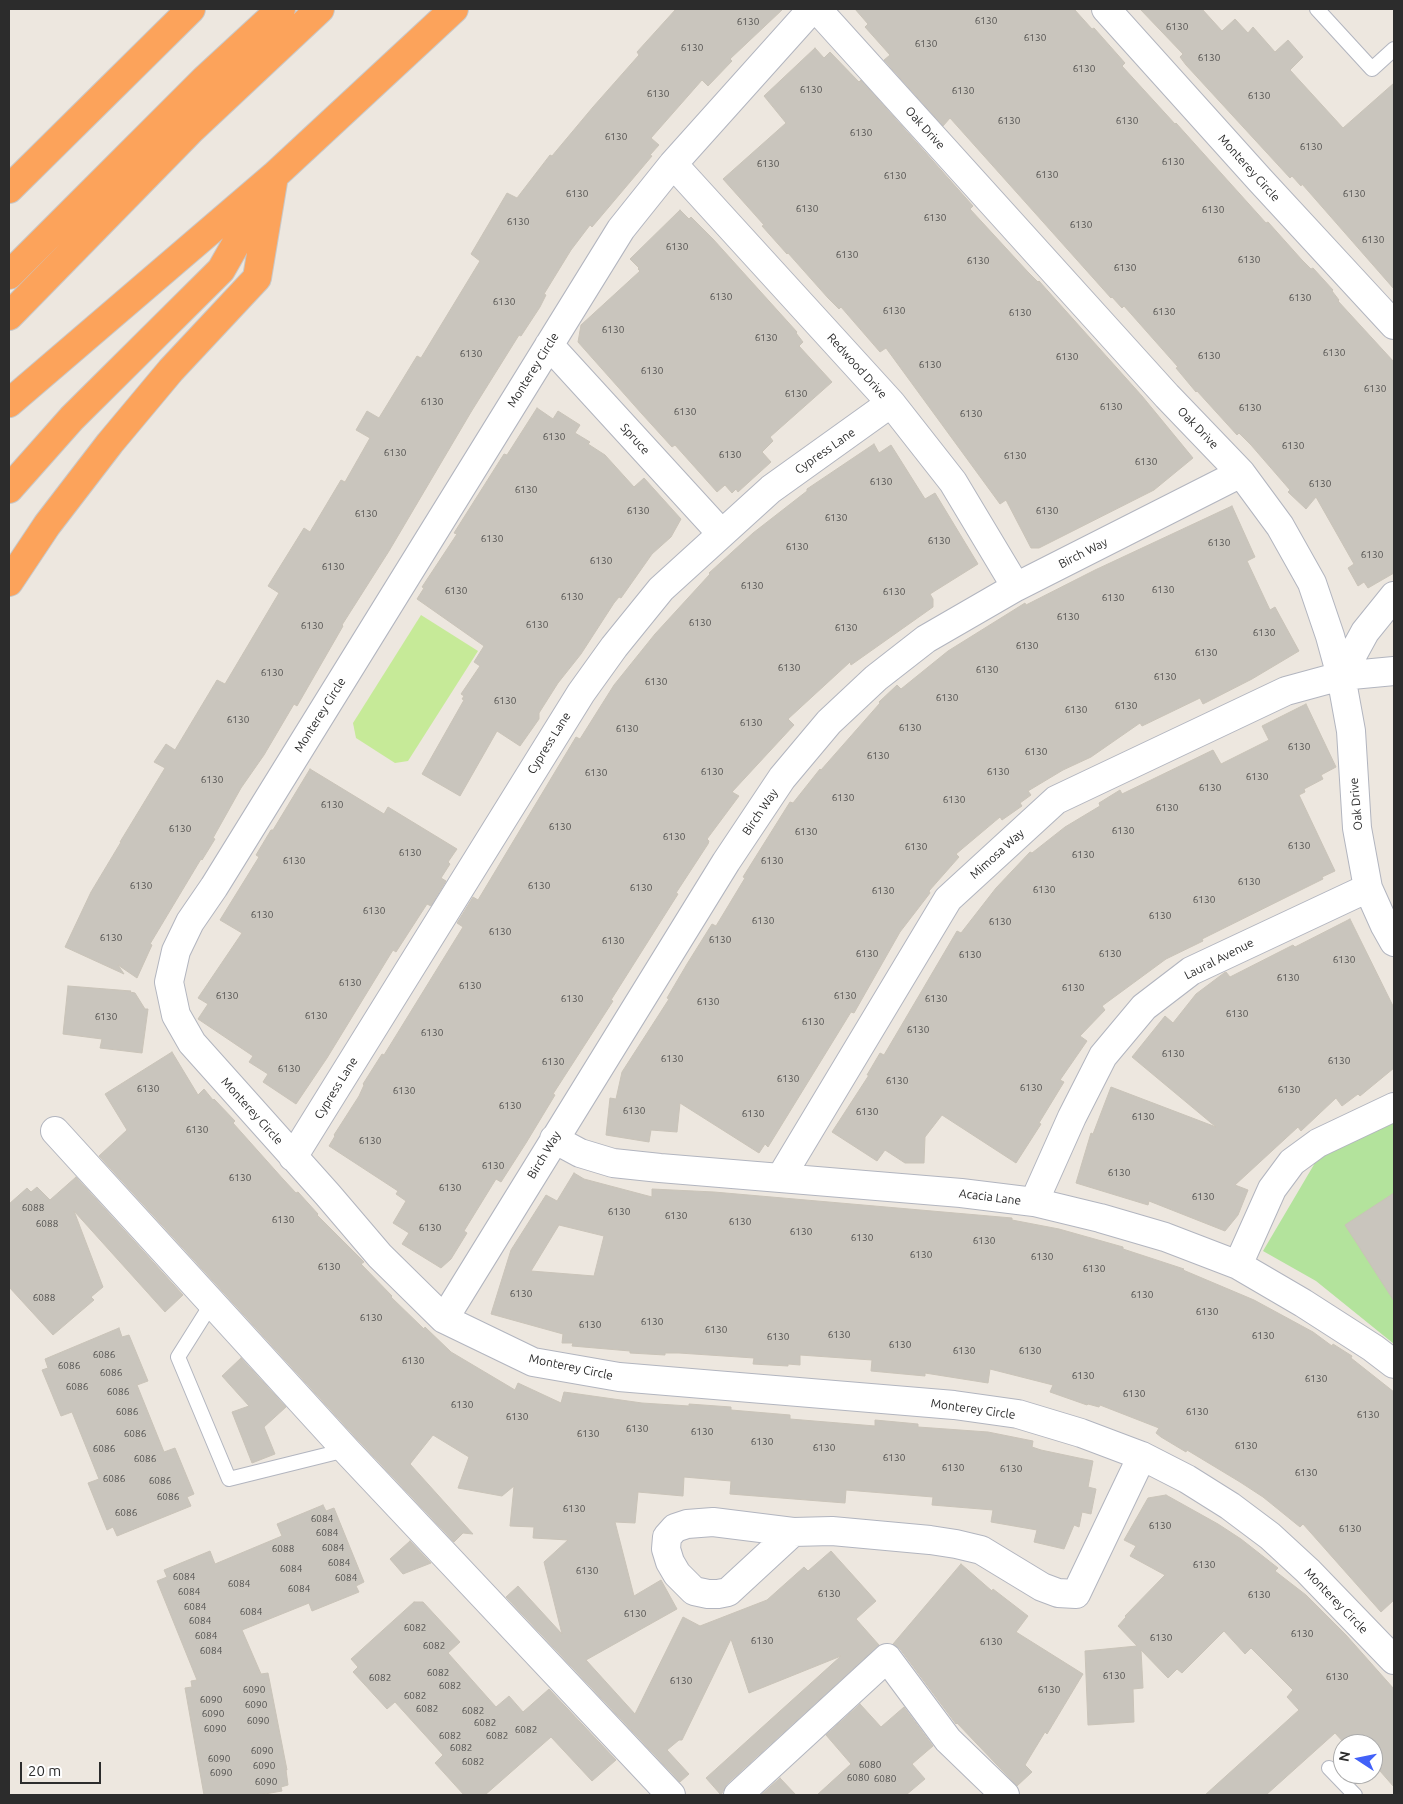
<!DOCTYPE html>
<html>
<head>
<meta charset="utf-8">
<style>
	body { margin:0 }
	#map { position:relative; width:1403px; height:1804px; overflow:hidden; background:#ede7df; font-family:Ubuntu,sans-serif }
	canvas { display:block }
	.frame { position:absolute; inset:0; border:10px solid #2c2c2c; pointer-events:none }
	.north { position:absolute; left:1333px; top:1734px; width:50px; height:50px; box-sizing:border-box; background:#fff; border:1px solid #ababab; border-radius:50%; rotate:281deg; font-size:14px; font-weight:700; line-height:20px; text-align:center; color:#2c2c2c }
	.north::after { content:''; display:block; margin:auto; width:18px; height:22px; background:#4261f8; clip-path:polygon(50% 0,100% 100%,50% 72%,0 100%) }
	.scale { position:absolute; left:20px; top:1762px; width:81px; height:22px; box-sizing:border-box; border:2px solid #2c2c2c; border-top:0; padding-left:6px; font-size:15px; line-height:18px; white-space:nowrap; color:#2c2c2c; -webkit-text-stroke:4px #fff; paint-order:stroke }
</style>
</head>
<body>
<div id="map">
<canvas width="1403" height="1804"></canvas>
<div class="frame"></div>
<div class="north">N</div>
<div class="scale">20 m</div>
</div>
<script>
const c = document.querySelector('canvas').getContext('2d');
c.lineJoin = 'round';
function paint(path, color) { c.fillStyle = color; c.fill(path, 'evenodd'); }
const shape = rows => new Path2D(rows.map(r => 'M' + r).join(''));
function strokePath(path, color, width, dash) { c.strokeStyle = color; c.lineWidth = width; c.lineCap = dash ? 'butt' : 'round'; c.setLineDash(dash || []); c.stroke(path); }
function drawText(font, color, halo, rows, align = 'center') {
  c.font = font + ' Ubuntu,sans-serif'; c.lineWidth = 4; c.setLineDash([]); c.textBaseline = 'middle'; c.strokeStyle = halo; c.fillStyle = color; for (const [text, x, y, turn = 0] of rows) {
    c.save(); c.translate(x, y); c.rotate((+turn || 0) * Math.PI / 180); c.textAlign = isNaN(turn) ? turn : align; if (halo) c.strokeText(text, 0, 0); c.fillText(text, 0, 0); c.restore();
  }
}
paint(shape([
	[1394,1118,1394,1344,1316,1281,1263,1251,1322,1151]
]), '#b3e39c');
paint(shape([
	[421,615,478,651,408,761,395,763,356,738,353,723]
]), '#c6ea98');
const building = shape([
	[676,9,783,9,730,59,732,61,708,86,702,80,651,138,659,145,650,155,652,156,592,227,590,225,571,250,544,294,546,295,540,307,521,336,519,335,471,412,389,551,342,625,343,626,297,706,294,704,264,755,241,788,213,838,215,839,202,860,201,859,150,944,152,945,137,978,118,965,124,974,65,947,91,892,121,842,120,842,165,768,154,762,166,744,175,750,217,680,225,684,279,593,268,586,304,528,310,532,341,480,345,482,370,438,356,430,367,411,379,418,417,356,421,358,480,261,471,254,507,193,517,198,550,155,552,156,593,107,639,55,637,52,676,9],
	[855,9,1074,9,1092,29,1094,28,1125,63,1122,66,1175,124,1176,123,1266,223,1268,222,1302,260,1311,269,1313,268,1333,290,1332,291,1339,300,1338,301,1394,362,1394,573,1368,588,1364,582,1358,586,1348,568,1354,564,1316,497,1306,509,1288,492,1290,490,1251,445,1239,433,1237,435,1197,391,1196,392,1176,368,1178,367,1124,306,1122,308,1112,297,1111,298,950,118,943,126,884,60,890,55,865,27,868,24,855,9],
	[1140,9,1202,9,1222,31,1235,19,1248,33,1253,27,1275,52,1288,40,1303,57,1290,70,1343,128,1394,83,1394,289,1302,184,1301,186,1292,176,1290,178,1186,65,1180,57,1183,54,1140,9],
	[815,48,824,58,830,52,859,82,861,80,973,206,970,209,1028,272,1038,282,1039,281,1142,396,1193,458,1154,490,1039,548,1031,548,1006,500,1000,504,886,348,880,352,841,307,839,309,828,298,788,253,787,254,762,226,764,225,723,179,786,123,764,96,815,48],
	[680,210,689,219,691,217,713,239,797,332,796,333,803,342,799,346,832,382,770,437,773,441,762,452,771,462,738,492,736,489,732,493,725,485,717,492,675,445,672,447,642,414,578,342,581,325,640,271,638,269,639,268,630,259,680,210],
	[537,408,553,419,558,411,580,425,575,433,590,442,588,444,605,455,634,487,644,478,681,519,671,537,652,554,621,598,619,597,614,603,581,654,558,683,539,713,539,719,520,746,497,731,460,796,422,774,464,700,462,699,464,696,461,694,480,666,474,662,484,646,417,599,424,588,422,587,457,534,454,533,504,454,507,455,537,408],
	[874,444,879,453,891,445,925,499,935,493,978,564,930,594,933,599,933,607,851,665,850,662,788,719,794,725,732,792,739,796,707,839,709,841,708,844,676,893,678,894,611,1000,613,1001,553,1094,555,1095,526,1143,501,1182,496,1179,464,1231,467,1233,451,1259,441,1268,402,1244,409,1233,393,1223,406,1201,396,1194,398,1191,329,1146,335,1136,334,1135,359,1096,364,1085,363,1084,382,1054,384,1055,463,927,457,923,473,897,478,900,576,737,580,739,614,685,655,634,710,574,709,573,753,533,807,491,807,489,874,444],
	[1232,506,1255,557,1247,561,1270,610,1275,607,1299,651,1252,679,1203,704,1200,698,1142,726,1140,723,1091,757,1063,770,1028,791,1031,795,1020,803,1022,806,1002,820,1000,817,956,854,959,857,929,891,930,893,900,932,854,1013,851,1012,768,1147,765,1144,759,1153,680,1103,677,1132,651,1130,649,1142,606,1135,610,1098,616,1099,622,1072,669,999,667,998,687,964,712,924,716,926,745,878,743,877,790,802,793,803,820,769,821,770,880,703,879,702,897,685,901,689,948,651,1025,603,1026,605,1095,570,1232,506],
	[1306,704,1336,767,1321,775,1323,779,1304,789,1305,792,1299,795,1335,871,1322,877,1323,879,1202,939,1203,941,1166,959,1102,1006,1105,1010,1080,1036,1087,1041,1060,1080,1064,1082,1039,1123,1041,1124,1016,1163,942,1115,925,1137,924,1163,905,1163,885,1150,877,1161,832,1132,869,1075,867,1075,880,1053,884,1055,957,931,961,933,996,888,1030,852,1032,853,1065,827,1100,806,1099,803,1120,790,1122,794,1213,750,1221,764,1269,740,1262,726,1306,704],
	[310,769,384,814,388,807,457,849,448,862,450,864,441,878,446,881,431,906,427,904,396,952,393,950,327,1058,296,1104,263,1082,268,1074,249,1062,253,1056,198,1019,208,1004,198,998,242,933,220,920,259,857,256,855,271,830,273,830,310,769],
	[1350,919,1394,1008,1394,1068,1360,1096,1358,1094,1342,1106,1336,1098,1301,1131,1298,1127,1235,1185,1248,1190,1238,1215,1225,1231,1149,1201,1148,1205,1076,1183,1091,1133,1093,1134,1111,1087,1216,1127,1132,1057,1165,1016,1173,1023,1196,994,1224,973,1226,972,1230,977,1293,945,1295,947,1350,919],
	[68,986,131,991,130,992,135,993,145,1009,148,1009,142,1053,100,1048,102,1039,63,1034,68,986],
	[172,1052,198,1095,204,1089,213,1100,214,1099,235,1121,233,1123,283,1179,296,1193,298,1192,318,1214,317,1215,364,1262,361,1264,392,1296,391,1297,424,1329,425,1327,451,1352,515,1390,518,1383,561,1403,564,1392,642,1403,689,1406,689,1404,731,1407,731,1410,790,1415,790,1419,875,1426,875,1420,918,1424,918,1427,988,1432,1033,1441,1032,1447,1041,1450,1093,1461,1088,1487,1096,1489,1091,1514,1082,1512,1079,1527,1074,1525,1064,1549,1034,1542,1037,1530,991,1522,993,1510,932,1505,933,1497,846,1490,845,1503,730,1494,731,1481,684,1477,683,1496,638,1492,635,1523,615,1522,634,1596,661,1580,677,1609,586,1660,635,1714,683,1617,700,1626,767,1600,804,1567,808,1571,831,1551,876,1601,856,1619,879,1645,727,1784,721,1795,706,1778,841,1656,749,1693,731,1639,682,1740,679,1740,667,1750,689,1774,680,1782,506,1597,518,1586,562,1634,544,1562,568,1540,533,1538,534,1527,510,1526,514,1486,502,1496,458,1488,469,1457,433,1435,410,1464,473,1534,463,1533,454,1542,357,1439,99,1156,127,1130,105,1094,172,1052],
	[574,1173,584,1179,652,1197,652,1189,714,1192,1012,1218,1012,1220,1059,1229,1123,1247,1123,1249,1184,1269,1183,1270,1254,1300,1313,1332,1332,1346,1333,1344,1352,1356,1351,1358,1394,1392,1394,1600,1381,1612,1303,1524,1300,1527,1263,1497,1240,1482,1187,1450,1186,1452,1161,1437,1156,1433,1159,1428,1100,1405,1099,1407,1088,1404,1087,1405,1050,1392,1053,1385,990,1369,988,1383,925,1373,925,1376,871,1371,872,1360,800,1355,800,1365,788,1364,788,1366,753,1364,754,1358,679,1353,665,1353,665,1355,630,1353,630,1351,572,1346,573,1343,562,1343,563,1334,491,1314,511,1250,546,1195,557,1201,574,1173],
	[559,1225,604,1236,594,1276,531,1271,559,1225],
	[76,1177,183,1295,165,1312,74,1211,103,1287,91,1297,94,1300,53,1335,9,1287,9,1204,27,1188,31,1192,37,1187,50,1200,76,1177],
	[1394,1193,1394,1301,1345,1225,1394,1193],
	[119,1328,122,1337,129,1335,148,1381,137,1385,164,1452,175,1448,194,1494,187,1497,191,1506,117,1536,113,1527,107,1530,88,1483,99,1479,72,1412,61,1416,42,1370,48,1368,45,1359,119,1328],
	[241,1358,286,1407,264,1427,275,1454,252,1463,232,1412,249,1406,222,1376,241,1358],
	[1166,1495,1218,1524,1241,1539,1278,1568,1275,1571,1306,1595,1346,1635,1394,1689,1394,1787,1373,1763,1373,1744,1345,1744,1335,1733,1266,1795,1205,1795,1299,1710,1287,1697,1293,1690,1251,1648,1245,1654,1224,1631,1182,1673,1177,1669,1168,1678,1141,1650,1143,1688,1133,1689,1134,1722,1088,1725,1085,1651,1137,1646,1118,1626,1126,1617,1125,1616,1165,1575,1130,1556,1136,1546,1124,1540,1148,1498,1166,1495],
	[323,1505,326,1511,334,1508,364,1582,356,1586,359,1592,312,1611,309,1603,242,1630,261,1674,268,1673,287,1770,286,1770,288,1785,281,1787,282,1791,259,1795,204,1795,185,1688,192,1687,191,1681,197,1680,157,1581,167,1577,164,1570,210,1551,215,1564,282,1536,277,1524,323,1505],
	[410,1541,431,1563,403,1574,390,1559,410,1541],
	[961,1564,992,1591,993,1589,1028,1616,1016,1632,1083,1674,1047,1734,1045,1732,1025,1765,1032,1772,1017,1786,957,1723,956,1724,900,1649,893,1644,961,1564],
	[414,1602,423,1602,460,1642,448,1653,496,1707,509,1696,523,1712,549,1689,616,1760,592,1781,551,1737,485,1795,464,1795,435,1763,443,1755,395,1702,387,1709,353,1672,358,1667,351,1659,414,1602],
	[860,1704,881,1727,904,1707,933,1746,912,1764,925,1779,906,1795,817,1795,851,1764,826,1735,860,1704],
	[780,1778,796,1795,761,1795,780,1778]
]);
paint(building, '#c9c5bd');
strokePath(building, '#c9c3b8', 1);
const service = shape([
	[1317,9,1372,69,1394,49],
	[212,1303,178,1357,229,1479,346,1450],
	[1329,1768,1355,1795]
]);
const minor = shape([
	[812,9,673,164,621,229,214,887,190,922,176,951,169,982,176,1015,192,1043,328,1195,380,1256,444,1319,533,1362,619,1377,954,1405,1018,1414,1081,1433,1142,1456,1187,1479,1230,1506,1270,1536,1308,1571,1394,1660],
	[817,9,1167,396,1241,473,1280,526,1312,583,1330,636,1341,676,1351,731,1357,828,1368,888,1385,926,1394,942],
	[1106,9,1260,180,1394,325],
	[673,164,891,403,953,482,1016,587],
	[549,345,721,533],
	[1341,676,1365,632,1394,596],
	[55,1131,346,1450,671,1795],
	[554,1139,580,1153,613,1163,660,1168,961,1193,1034,1202,1100,1218,1165,1237,1238,1265,1303,1303,1373,1348,1394,1364],
	[293,1157,581,693,614,647,661,589,771,489,891,403],
	[781,1177,948,899,1056,800,1286,691,1341,676,1394,671],
	[1034,1202,1072,1117,1103,1056,1144,1007,1191,971,1368,888],
	[1238,1265,1272,1189,1292,1162,1318,1143,1394,1107],
	[444,1319,726,862,782,778,829,722,876,678,926,639,1016,587,1241,473],
	[793,1532,728,1592,718,1594,708,1594,694,1591,677,1574,670,1562,666,1549,667,1537,675,1528,687,1524,713,1522,793,1532,832,1531,930,1540,956,1544,981,1550,1042,1587,1058,1593,1076,1594,1142,1456],
	[738,1795,887,1658,948,1740,1005,1795]
]);
const motorway = shape([
	[9,189,191,9],
	[9,275,205,79,281,9],
	[9,316,192,129,320,9],
	[9,403,274,176,454,9],
	[9,489,72,418,221,270,265,193],
	[9,582,47,525,110,443,171,370,257,278,274,176]
]);
strokePath(service, '#b2b5bf', 16);
strokePath(minor, '#b2b5bf', 30);
strokePath(motorway, '#c8c8c8', 30);
strokePath(service, '#fff', 14);
strokePath(minor, '#fff', 28);
strokePath(motorway, '#fca35b', 28);
drawText('10px', '#535250', null, [
	["6130",986,21],
	["6130",748,22],
	["6130",1177,27],
	["6130",1035,38],
	["6130",926,44],
	["6130",692,48],
	["6130",1209,58],
	["6130",1084,69],
	["6130",811,90],
	["6130",963,91],
	["6130",658,94],
	["6130",1259,96],
	["6130",1009,121],
	["6130",1127,121],
	["6130",861,133],
	["6130",616,137],
	["6130",1311,147],
	["6130",1173,162],
	["6130",768,164],
	["6130",1047,175],
	["6130",895,176],
	["6130",577,194],
	["6130",1354,194],
	["6130",807,209],
	["6130",1213,210],
	["6130",935,218],
	["6130",518,222],
	["6130",1081,225],
	["6130",1373,240],
	["6130",677,247],
	["6130",847,255],
	["6130",1249,260],
	["6130",978,261],
	["6130",1125,268],
	["6130",721,297],
	["6130",1300,298],
	["6130",504,302],
	["6130",894,311],
	["6130",1164,312],
	["6130",1020,313],
	["6130",613,330],
	["6130",766,338],
	["6130",1334,353],
	["6130",471,354],
	["6130",1209,356],
	["6130",1067,357],
	["6130",930,365],
	["6130",652,371],
	["6130",1375,389],
	["6130",796,394],
	["6130",432,402],
	["6130",1111,407],
	["6130",1250,408],
	["6130",685,412],
	["6130",971,414],
	["6130",554,437],
	["6130",1293,446],
	["6130",395,453],
	["6130",730,455],
	["6130",1015,456],
	["6130",1146,462],
	["6130",881,482],
	["6130",1320,484],
	["6130",526,490],
	["6130",638,511],
	["6130",1047,511],
	["6130",366,514],
	["6130",836,518],
	["6130",492,539],
	["6130",939,541],
	["6130",1219,543],
	["6130",797,547],
	["6130",1372,555],
	["6130",601,561],
	["6130",333,567],
	["6130",752,586],
	["6130",1163,590],
	["6130",456,591],
	["6130",894,592],
	["6130",572,597],
	["6130",1113,598],
	["6130",1068,617],
	["6130",700,623],
	["6130",537,625],
	["6130",312,626],
	["6130",846,628],
	["6130",1264,633],
	["6130",1027,646],
	["6130",1206,653],
	["6130",789,668],
	["6130",987,670],
	["6130",272,673],
	["6130",1165,677],
	["6130",656,682],
	["6130",947,698],
	["6130",505,701],
	["6130",1126,706],
	["6130",1076,710],
	["6130",238,720],
	["6130",751,723],
	["6130",910,728],
	["6130",627,729],
	["6130",1299,747],
	["6130",1036,752],
	["6130",878,756],
	["6130",712,772],
	["6130",998,772],
	["6130",596,773],
	["6130",1257,777],
	["6130",212,780],
	["6130",1210,788],
	["6130",843,798],
	["6130",954,800],
	["6130",332,805],
	["6130",1167,808],
	["6130",560,827],
	["6130",180,829],
	["6130",1123,831],
	["6130",806,832],
	["6130",674,837],
	["6130",1299,846],
	["6130",916,847],
	["6130",410,853],
	["6130",1083,855],
	["6130",294,861],
	["6130",772,861],
	["6130",1249,882],
	["6130",141,886],
	["6130",539,886],
	["6130",641,888],
	["6130",1044,890],
	["6130",883,891],
	["6130",1204,900],
	["6130",374,911],
	["6130",262,915],
	["6130",1160,916],
	["6130",763,921],
	["6130",1000,922],
	["6130",500,932],
	["6130",111,938],
	["6130",720,940],
	["6130",613,941],
	["6130",867,954],
	["6130",1110,954],
	["6130",970,955],
	["6130",1344,960],
	["6130",1288,978],
	["6130",350,983],
	["6130",470,986],
	["6130",1073,988],
	["6130",227,996],
	["6130",845,996],
	["6130",572,999],
	["6130",936,999],
	["6130",708,1002],
	["6130",1237,1014],
	["6130",316,1016],
	["6130",106,1017],
	["6130",813,1022],
	["6130",918,1030],
	["6130",432,1033],
	["6130",1173,1054],
	["6130",672,1059],
	["6130",1339,1061],
	["6130",553,1062],
	["6130",289,1069],
	["6130",788,1079],
	["6130",897,1081],
	["6130",1031,1088],
	["6130",148,1089],
	["6130",1289,1090],
	["6130",404,1091],
	["6130",510,1106],
	["6130",634,1111],
	["6130",867,1112],
	["6130",753,1114],
	["6130",1143,1117],
	["6130",197,1130],
	["6130",370,1141],
	["6130",493,1166],
	["6130",1119,1173],
	["6130",240,1178],
	["6130",450,1188],
	["6130",1203,1197],
	["6088",33,1208],
	["6130",619,1212],
	["6130",676,1216],
	["6130",283,1220],
	["6130",740,1222],
	["6088",47,1224],
	["6130",430,1228],
	["6130",801,1232],
	["6130",862,1238],
	["6130",984,1241],
	["6130",921,1255],
	["6130",1042,1257],
	["6130",329,1267],
	["6130",1094,1269],
	["6130",521,1294],
	["6130",1142,1295],
	["6088",44,1298],
	["6130",1207,1312],
	["6130",371,1318],
	["6130",652,1322],
	["6130",590,1325],
	["6130",716,1330],
	["6130",839,1335],
	["6130",1263,1336],
	["6130",778,1337],
	["6130",900,1345],
	["6130",964,1351],
	["6130",1030,1351],
	["6086",104,1355],
	["6130",413,1361],
	["6086",69,1366],
	["6086",111,1373],
	["6130",1083,1376],
	["6130",1316,1379],
	["6086",77,1387],
	["6086",118,1392],
	["6130",1134,1394],
	["6130",462,1405],
	["6086",127,1412],
	["6130",1197,1412],
	["6130",1368,1415],
	["6130",517,1417],
	["6130",637,1429],
	["6130",702,1432],
	["6086",135,1434],
	["6130",588,1434],
	["6130",762,1442],
	["6130",1246,1446],
	["6130",824,1448],
	["6086",104,1449],
	["6130",894,1458],
	["6086",145,1459],
	["6130",953,1468],
	["6130",1011,1469],
	["6130",1306,1473],
	["6086",114,1479],
	["6086",160,1481],
	["6086",168,1497],
	["6130",574,1509],
	["6086",126,1513],
	["6084",322,1519],
	["6130",1160,1526],
	["6130",1350,1529],
	["6084",327,1533],
	["6084",333,1548],
	["6088",283,1549],
	["6084",339,1563],
	["6130",1204,1565],
	["6084",291,1569],
	["6130",587,1571],
	["6084",184,1577],
	["6084",346,1578],
	["6084",239,1584],
	["6084",299,1589],
	["6084",189,1592],
	["6130",829,1594],
	["6130",1259,1595],
	["6084",195,1607],
	["6084",251,1612],
	["6130",635,1614],
	["6084",200,1621],
	["6082",415,1628],
	["6130",1302,1634],
	["6084",206,1636],
	["6130",1161,1638],
	["6130",762,1641],
	["6130",991,1642],
	["6082",434,1646],
	["6084",211,1651],
	["6082",438,1673],
	["6130",1114,1676],
	["6130",1337,1677],
	["6082",380,1678],
	["6130",681,1681],
	["6082",450,1686],
	["6090",254,1690],
	["6130",1049,1690],
	["6082",415,1696],
	["6090",211,1700],
	["6090",256,1705],
	["6082",427,1709],
	["6082",473,1711],
	["6090",213,1714],
	["6090",258,1721],
	["6082",485,1723],
	["6090",215,1729],
	["6082",526,1730],
	["6082",450,1736],
	["6082",497,1736],
	["6082",461,1748],
	["6090",262,1751],
	["6090",219,1759],
	["6082",473,1762],
	["6080",870,1765],
	["6090",264,1766],
	["6090",221,1773],
	["6080",858,1778],
	["6080",885,1779],
	["6090",266,1782]
]);
drawText('12px', '#2c2c2c', '#fff', [
	["Oak Drive",925,128,48],
	["Monterey Circle",1249,168,48],
	["Redwood Drive",857,366,48],
	["Monterey Circle",533,370,-58],
	["Oak Drive",1198,428,46],
	["Spruce",635,439,48],
	["Cypress Lane",825,451,-35],
	["Birch Way",1083,553,-27],
	["Monterey Circle",320,715,-58],
	["Cypress Lane",549,743,-58],
	["Oak Drive",1356,804,-95],
	["Birch Way",760,812,-56],
	["Mimosa Way",997,854,-42],
	["Laural Avenue",1219,959,-27],
	["Cypress Lane",336,1088,-58],
	["Monterey Circle",252,1111,48],
	["Birch Way",544,1155,-59],
	["Acacia Lane",990,1197,7],
	["Monterey Circle",571,1367,12],
	["Monterey Circle",973,1409,8],
	["Monterey Circle",1336,1601,46]
]);
</script>
</body>
</html>
